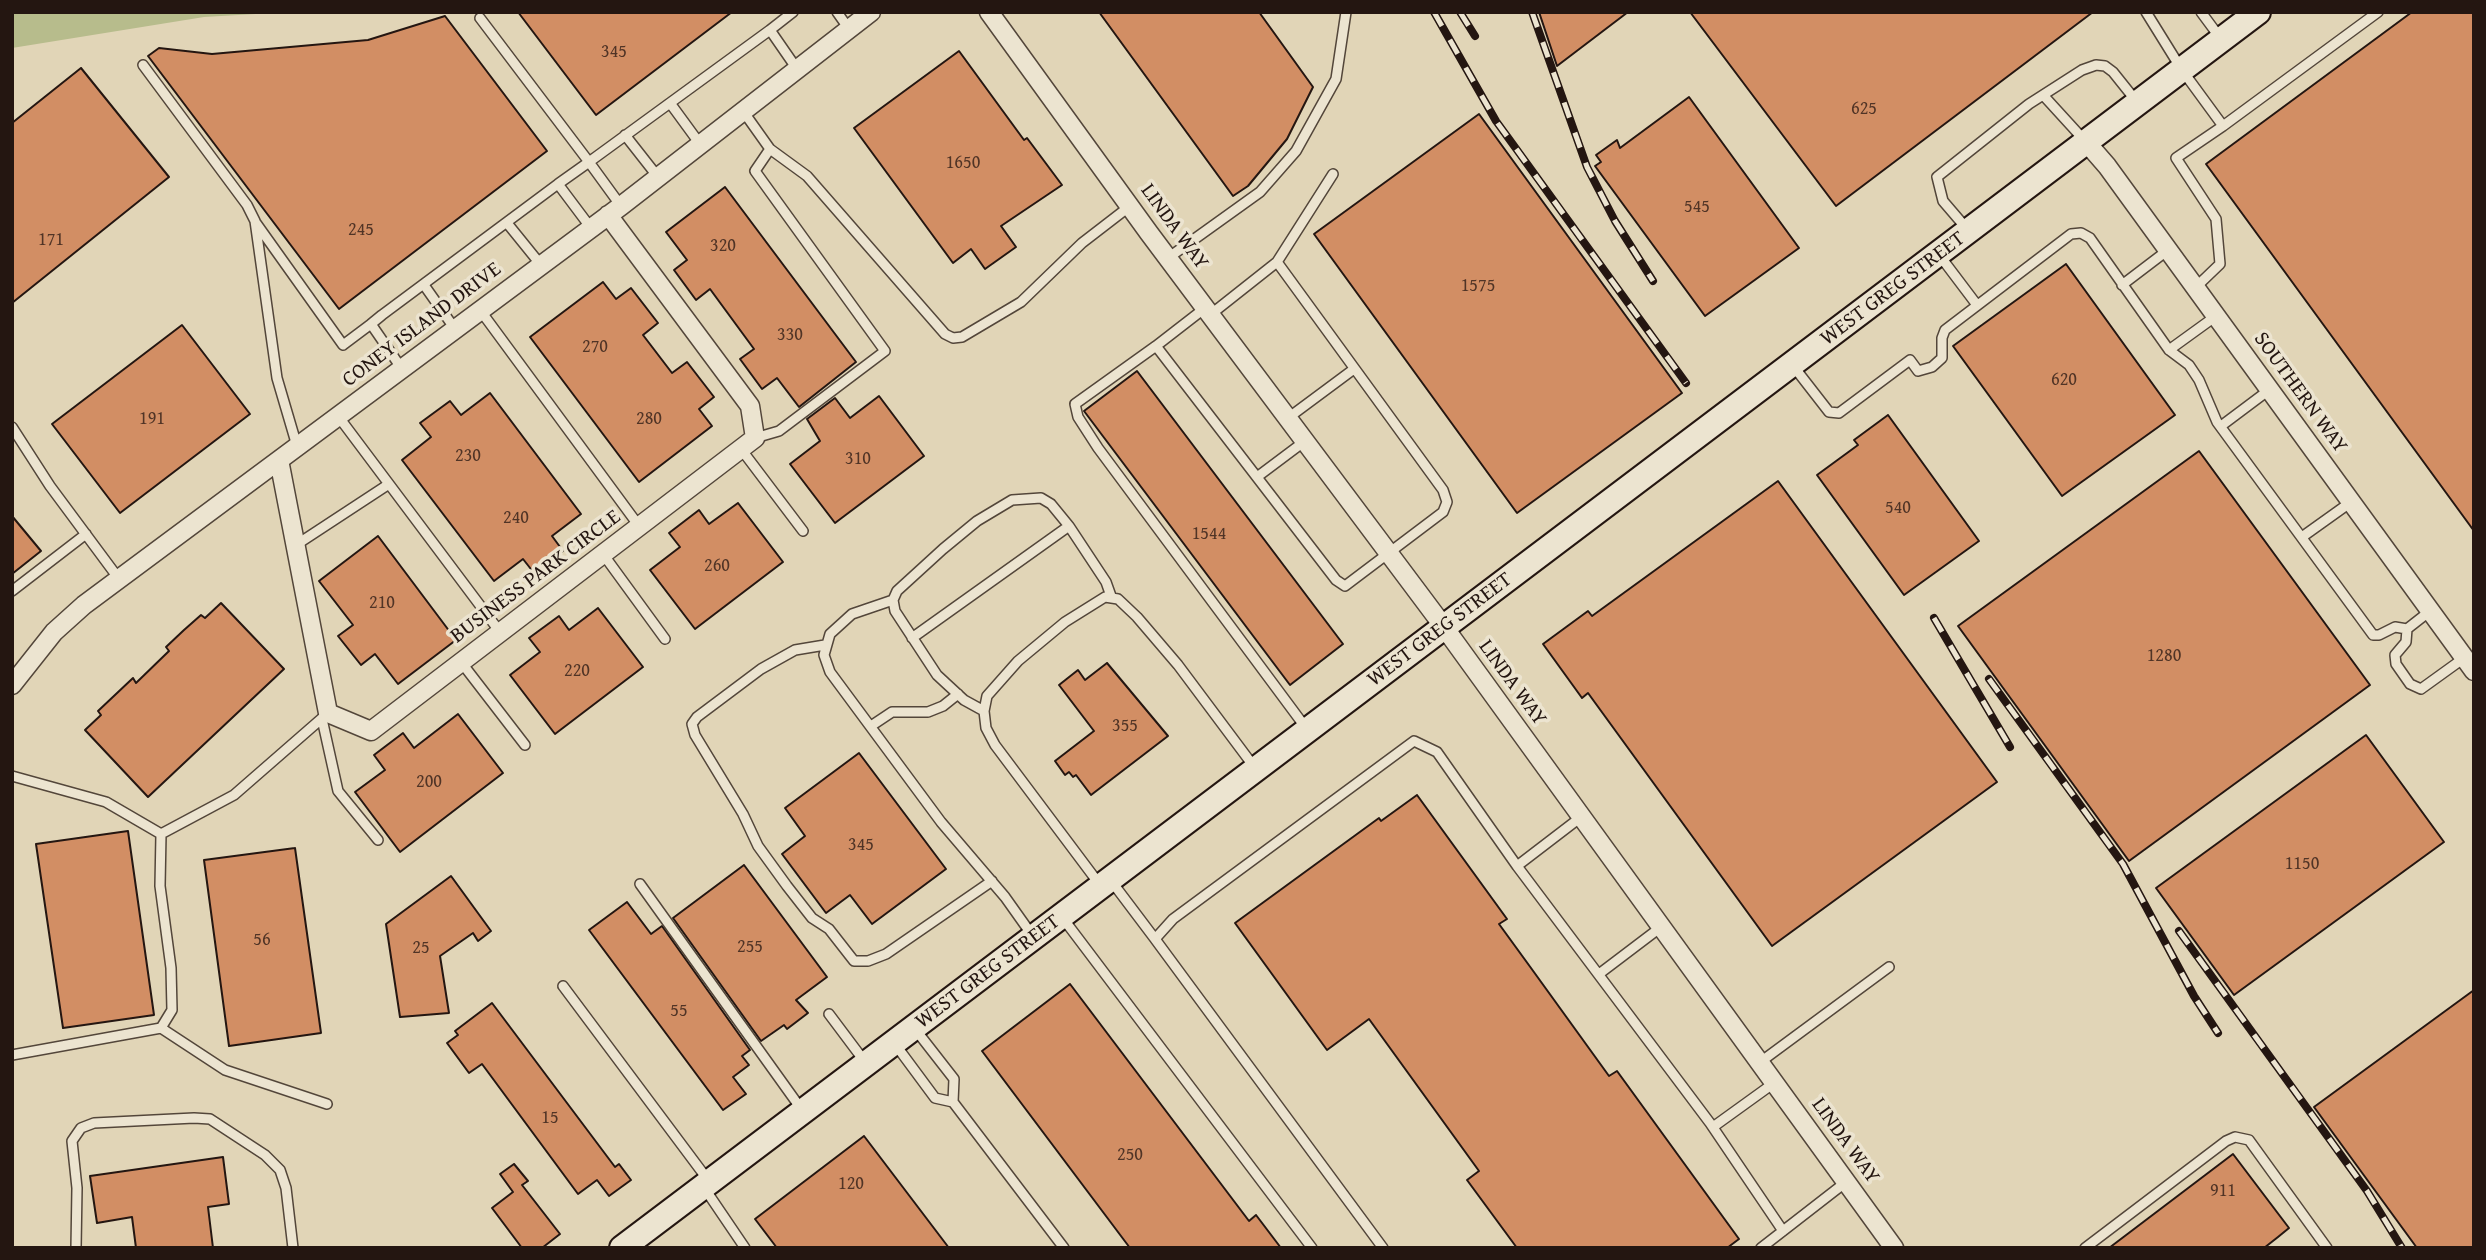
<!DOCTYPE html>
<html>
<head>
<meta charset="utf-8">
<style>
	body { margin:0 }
	#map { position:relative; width:2486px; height:1260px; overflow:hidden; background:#e1d5b7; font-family:"Gentium Book Plus",serif }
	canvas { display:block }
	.frame { position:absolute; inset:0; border:14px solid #241611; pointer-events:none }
</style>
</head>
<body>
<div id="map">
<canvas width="2486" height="1260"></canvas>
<div class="frame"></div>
</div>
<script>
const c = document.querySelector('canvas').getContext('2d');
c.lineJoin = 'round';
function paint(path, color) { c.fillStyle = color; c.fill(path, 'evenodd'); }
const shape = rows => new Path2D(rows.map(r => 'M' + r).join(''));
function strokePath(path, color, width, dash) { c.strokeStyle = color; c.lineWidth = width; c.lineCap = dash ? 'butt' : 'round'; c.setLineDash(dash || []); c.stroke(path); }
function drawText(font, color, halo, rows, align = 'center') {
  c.font = font + ' "Gentium Book Plus",serif'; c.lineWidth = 7; c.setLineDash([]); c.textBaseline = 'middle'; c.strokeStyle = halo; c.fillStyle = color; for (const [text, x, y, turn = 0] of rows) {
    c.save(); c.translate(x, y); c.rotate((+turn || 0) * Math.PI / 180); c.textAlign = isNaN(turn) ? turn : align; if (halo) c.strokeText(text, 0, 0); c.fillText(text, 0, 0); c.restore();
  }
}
paint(shape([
	[12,12,290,12,204,17,12,48]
]), '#b7bc8c');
const building = shape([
	[518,12,732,12,596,115,518,12],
	[1099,12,1259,12,1313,87,1287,139,1248,186,1233,196,1099,12],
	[1539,12,1628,12,1557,66,1539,12],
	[1690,12,2093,12,1836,206,1690,12],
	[2412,12,2474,12,2474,531,2206,164,2412,12],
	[445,16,547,151,339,309,148,56,159,48,212,54,368,40,445,16],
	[959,51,1024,140,1027,138,1062,185,1001,226,1016,247,985,269,971,249,953,263,854,128,959,51],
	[81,68,169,177,12,303,12,123,81,68],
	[1689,97,1799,248,1705,316,1595,166,1601,162,1596,155,1617,140,1620,148,1689,97],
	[1479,114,1682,393,1517,513,1314,234,1479,114],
	[725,187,856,362,799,407,777,378,762,389,740,359,754,349,710,289,696,300,674,270,687,260,666,232,725,187],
	[2066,264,2175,415,2062,496,1953,346,2066,264],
	[603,282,616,299,631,288,658,323,643,335,672,373,687,362,714,397,699,409,712,426,639,482,530,337,603,282],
	[182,325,250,414,120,513,52,424,182,325],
	[1137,371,1343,644,1290,685,1084,411,1137,371],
	[490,393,581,514,552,536,563,551,534,573,523,559,494,581,402,460,431,437,420,423,450,401,461,415,490,393],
	[879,396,924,456,835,523,790,464,820,441,807,419,835,398,850,418,879,396],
	[1888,415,1979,541,1904,595,1817,475,1858,445,1854,440,1888,415],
	[2199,451,2370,685,2129,861,1958,626,2199,451],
	[1778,481,1997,782,1772,946,1588,693,1582,698,1543,644,1588,611,1592,616,1778,481],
	[738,503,783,562,695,629,650,570,680,547,669,533,699,510,709,524,738,503],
	[12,516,41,551,12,574,12,516],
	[378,536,456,640,398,684,375,654,361,665,338,636,353,625,319,581,378,536],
	[221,603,284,669,148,797,85,730,101,715,98,711,133,678,136,683,169,651,166,647,184,630,201,615,205,618,221,603],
	[598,608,643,667,555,734,510,675,540,652,529,638,559,616,569,630,598,608],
	[1107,663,1168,736,1091,795,1076,775,1073,777,1069,772,1065,775,1055,761,1094,731,1059,685,1078,670,1085,680,1107,663],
	[458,714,503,773,400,852,355,792,385,770,374,755,403,733,414,748,458,714],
	[2366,735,2444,842,2234,995,2156,888,2366,735],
	[859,753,946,869,872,924,850,895,826,913,782,854,805,836,785,808,859,753],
	[1417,795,1507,919,1499,924,1531,968,1609,1076,1617,1071,1739,1239,1727,1248,1517,1248,1467,1180,1479,1171,1369,1019,1327,1050,1235,923,1379,818,1381,821,1417,795],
	[128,831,154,1015,63,1028,36,844,128,831],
	[295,848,321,1033,229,1046,204,860,295,848],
	[744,865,827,977,796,1000,808,1013,787,1029,784,1025,761,1041,673,918,744,865],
	[451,876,491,931,478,941,473,933,440,956,449,1013,400,1017,386,924,451,876],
	[627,902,651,934,662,926,750,1050,742,1056,749,1065,733,1077,746,1094,723,1110,589,930,627,902],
	[1070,984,1249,1221,1256,1215,1281,1248,1130,1248,982,1051,1070,984],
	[2474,990,2474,1248,2417,1248,2314,1107,2474,990],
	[492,1003,615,1167,619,1164,631,1180,609,1196,597,1180,578,1194,482,1064,469,1073,447,1043,458,1035,455,1031,492,1003],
	[864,1136,949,1248,777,1248,755,1219,864,1136],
	[2233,1154,2289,1228,2278,1237,2264,1248,2109,1248,2233,1154],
	[223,1157,229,1204,208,1207,213,1248,136,1248,132,1217,97,1223,90,1176,223,1157],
	[514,1164,528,1181,522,1185,560,1234,542,1248,522,1248,492,1208,513,1192,500,1174,514,1164]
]);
paint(building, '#d28e64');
strokePath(building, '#241611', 2);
const lane = shape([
	[837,12,849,29],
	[2146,12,2182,70,2223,126,2378,12],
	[2201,12,2221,39],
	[480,18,589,162,558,184],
	[770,30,793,12],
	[143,65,247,205,255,221,277,378,297,446],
	[2043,95,2085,141],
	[670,103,700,144],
	[743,111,770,149,807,176,945,334,953,338,962,337,1021,302,1082,243,1130,206],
	[625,135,658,177],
	[621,206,589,162,770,30,797,69],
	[256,223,343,345,371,324],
	[507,223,541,265],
	[1967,229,1943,201,1937,177,2029,104,2082,70,2096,65,2105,66,2113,72,2137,102],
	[1940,256,1977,305],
	[1168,258,1260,192,1296,151,1336,79,1346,12],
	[424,285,455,329],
	[2122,285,2168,250],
	[2195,288,2220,264,2216,219,2176,158,2223,126],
	[480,310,639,526],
	[1210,315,1277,262],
	[1156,346,1205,308],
	[2169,350,2216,316],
	[1794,367,1829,412,1839,413,1910,360,1918,371,1932,367,1942,358,1942,338,1945,330,2071,234,2081,233,2090,238,2169,350,2189,365,2199,380,2217,422,2373,635,2379,635,2395,627,2407,629,2406,642,2395,655,2396,664,2410,684,2421,689,2464,658],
	[402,369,371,324,382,315,558,184,591,228],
	[338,416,500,632],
	[1288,418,1354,369],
	[2221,426,2269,390],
	[12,427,50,486,119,579],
	[755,438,779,431,885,351,755,171,770,149],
	[741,449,803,531],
	[1257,477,1305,441],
	[2302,537,2351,502],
	[296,545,389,484],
	[603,554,665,639],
	[12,591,86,534],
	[893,600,852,614,830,634,824,655,830,672,941,822,1005,897,1032,935],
	[2407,629,2430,611],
	[912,638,1069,526],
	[825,645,795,650,761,669,697,717,692,724,695,735,743,814,758,846,787,886,812,918,829,929,854,961,868,961,886,954,992,881],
	[461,662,525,745],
	[984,711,964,700,937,675,895,611,893,600,897,591,943,549,977,521,1012,500,1041,498,1051,504,1069,526,1106,582,1111,596],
	[322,719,338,791,378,840],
	[871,726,892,712,928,712,943,706,958,694],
	[1306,728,1098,448,1078,417,1075,404,1156,346,1336,580,1345,586,1443,512,1447,502,1443,490,1277,262,1333,174],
	[12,776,106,802,161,834,234,795,328,713],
	[1517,866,1581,817],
	[1112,882,1155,939],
	[640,884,802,1110],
	[1100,885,995,745,986,728,984,711,987,696,1018,661,1065,622,1105,597,1118,599,1137,617,1178,665,1255,768],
	[1062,917,1312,1248],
	[1599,974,1661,927],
	[563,986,708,1180],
	[829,1014,865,1062],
	[161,1028,225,1070,327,1104],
	[915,1029,954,1079,953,1102,1064,1248],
	[895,1044,935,1098,953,1102],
	[12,1055,161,1028,172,1010,171,968,160,886,161,834],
	[1759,1063,1889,967],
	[1713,1127,1774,1083],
	[705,1189,745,1248],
	[76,1248,77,1188,72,1141,81,1128,94,1123,194,1118,210,1119,265,1155,280,1170,286,1188,293,1248],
	[1383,1248,1155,939,1173,919,1414,741,1437,752,1517,866,1710,1123,1783,1231],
	[1761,1248,1846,1182],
	[2085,1248,2226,1141,2235,1137,2249,1140,2327,1248]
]);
const street = shape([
	[989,12,1149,233,1444,627,1894,1248],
	[2087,143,2107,166,2474,671],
	[279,460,328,713,371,731,755,438,750,406,608,215],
	[12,685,54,632,84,605,621,206,871,12]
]);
const secondary = shape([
	[622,1248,2258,12]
]);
strokePath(lane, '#53463a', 12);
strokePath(street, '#53463a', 21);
strokePath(secondary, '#241611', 28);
strokePath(lane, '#ece4d0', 9);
strokePath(street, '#ece4d0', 18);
strokePath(secondary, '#ece4d0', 24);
const rail = shape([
	[1434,12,1496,121,1686,383],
	[1460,12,1475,36],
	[1532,12,1587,167,1615,221,1653,281],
	[1934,618,2010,747],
	[1989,679,2123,864,2194,996,2218,1033],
	[2179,931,2367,1191,2402,1248]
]);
strokePath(rail, '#241611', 8);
strokePath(rail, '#ece4d0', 5, [16]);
drawText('18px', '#503426', null, [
	["345",614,52],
	["625",1864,109],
	["1650",963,163],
	["545",1697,207],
	["245",361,230],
	["171",51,240],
	["320",723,246],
	["1575",1478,286],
	["330",790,335],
	["270",595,347],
	["620",2064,380],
	["191",152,419],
	["280",649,419],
	["230",468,456],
	["310",858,459],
	["540",1898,508],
	["240",516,518],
	["1544",1209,534],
	["260",717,566],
	["210",382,603],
	["1280",2164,656],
	["220",577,671],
	["355",1125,726],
	["200",429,782],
	["345",861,845],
	["1150",2302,864],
	["56",262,940],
	["255",750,947],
	["25",421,948],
	["55",679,1011],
	["15",550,1118],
	["250",1130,1155],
	["120",851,1184],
	["911",2223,1191]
]);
drawText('21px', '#241611', '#ece4d0', [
	["LINDA WAY",1174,227,54],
	["WEST GREG STREET",1893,289,-37],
	["CONEY ISLAND DRIVE",422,325,-37],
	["SOUTHERN WAY",2300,393,54],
	["BUSINESS PARK CIRCLE",536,577,-37],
	["WEST GREG STREET",1440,630,-37],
	["LINDA WAY",1512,683,54],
	["WEST GREG STREET",988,972,-37],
	["LINDA WAY",1845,1141,54]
]);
</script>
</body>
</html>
